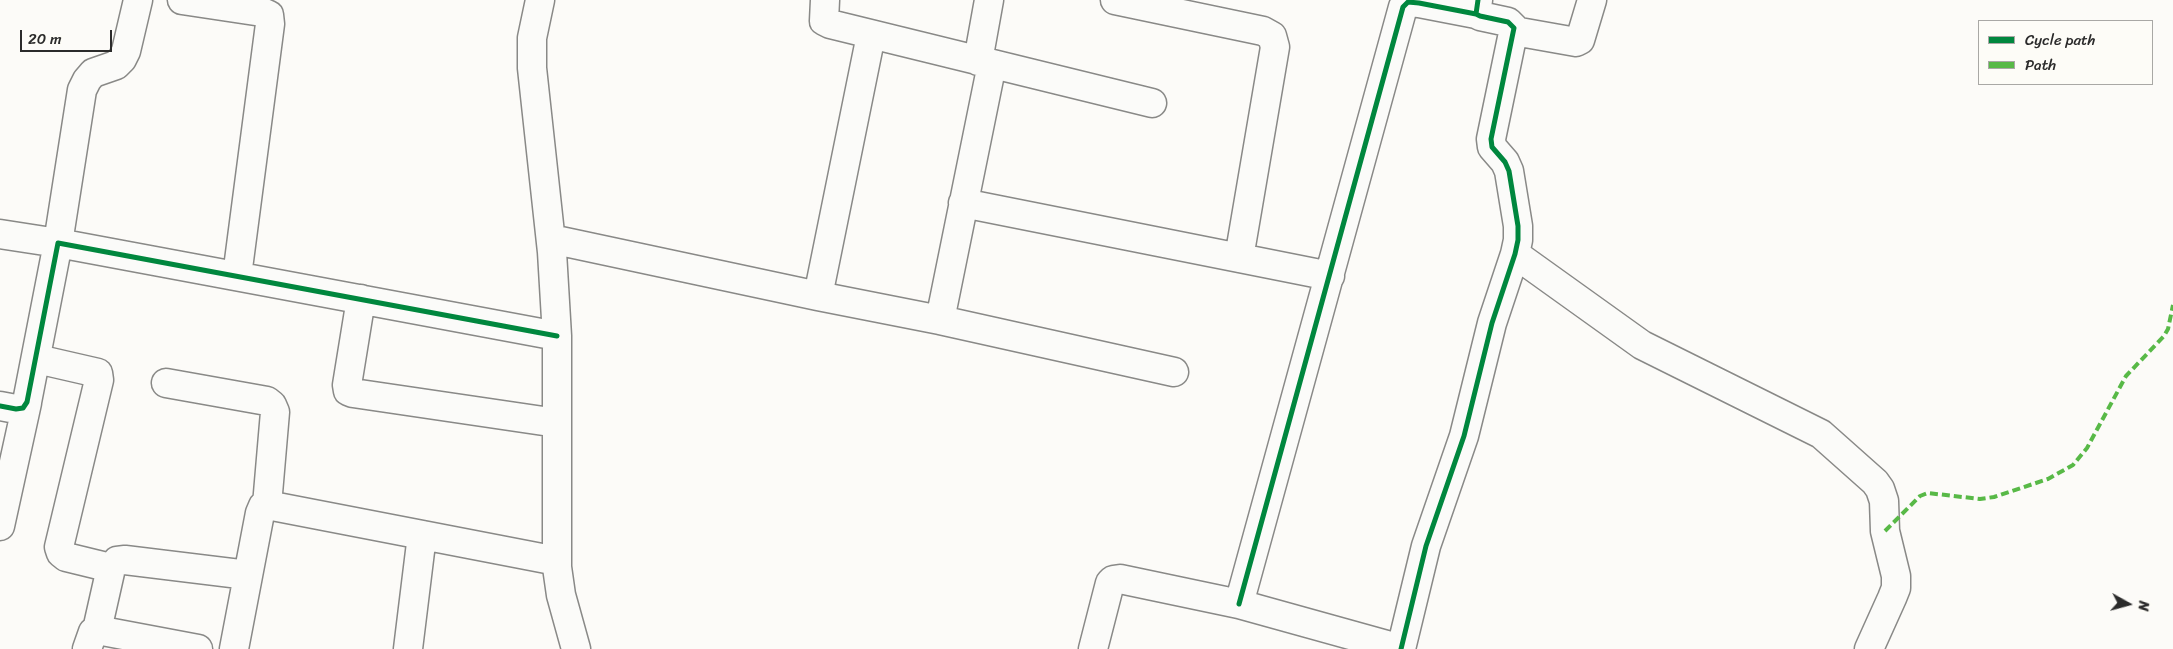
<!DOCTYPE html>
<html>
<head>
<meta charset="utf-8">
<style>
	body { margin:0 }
	#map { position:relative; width:2173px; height:649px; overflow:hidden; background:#fcfbf8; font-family:Sriracha,sans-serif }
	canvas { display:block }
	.legend { position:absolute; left:1978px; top:20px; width:175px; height:65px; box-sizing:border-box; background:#fdfcf7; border:1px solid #a9a8a5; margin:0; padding:6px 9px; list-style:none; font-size:15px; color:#2b2b2b }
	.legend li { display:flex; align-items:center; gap:10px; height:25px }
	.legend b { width:25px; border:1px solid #a9a8a5 }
	.north { position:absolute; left:2103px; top:579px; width:50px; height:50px; -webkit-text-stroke:4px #fdfcf7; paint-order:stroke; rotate:97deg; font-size:14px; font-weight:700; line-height:20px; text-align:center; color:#2b2b2b }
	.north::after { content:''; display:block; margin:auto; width:18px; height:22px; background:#2b2b2b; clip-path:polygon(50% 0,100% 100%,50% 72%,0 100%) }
	.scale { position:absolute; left:20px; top:30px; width:92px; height:22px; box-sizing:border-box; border:2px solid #2b2b2b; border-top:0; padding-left:6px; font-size:15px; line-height:18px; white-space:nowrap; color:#2b2b2b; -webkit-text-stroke:4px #fdfcf7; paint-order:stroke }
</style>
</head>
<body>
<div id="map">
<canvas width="2173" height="649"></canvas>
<ul class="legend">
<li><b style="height:6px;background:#00873e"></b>Cycle path</li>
<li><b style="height:6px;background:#58b947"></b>Path</li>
</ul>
<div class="north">N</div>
<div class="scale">20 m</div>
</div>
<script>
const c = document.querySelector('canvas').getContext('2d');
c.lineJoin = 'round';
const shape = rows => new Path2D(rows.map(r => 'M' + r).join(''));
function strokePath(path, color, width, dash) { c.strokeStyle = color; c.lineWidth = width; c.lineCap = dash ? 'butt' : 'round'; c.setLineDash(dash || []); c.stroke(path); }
const minor = shape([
	[182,0,262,12,269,15,270,24,237,276],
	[540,0,532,38,532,68,552,252,557,336,557,567,561,595,576,649],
	[825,0,824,21,830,24,1152,103],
	[1115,0,1263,31,1272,36,1275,47,1239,258],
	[1514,31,1576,42,1580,40,1592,0],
	[978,61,989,0],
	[963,203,1330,276],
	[0,234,58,243,82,90,87,80,93,73,116,65,122,59,126,51,138,0],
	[551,239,818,296,940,320,1174,372],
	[1515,254,1642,345,1821,434,1875,482,1880,489,1884,501,1885,531,1896,576,1896,588,1892,598,1869,649],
	[818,296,871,35],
	[361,299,347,385,348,391,353,393,557,423],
	[940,320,992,64],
	[37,359,98,373,99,380,59,547,61,553,66,557,111,568],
	[166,383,267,401,272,405,275,412,267,505],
	[0,406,16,409,23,408,27,402,58,243,557,336],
	[0,526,27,403],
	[1239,604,1403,7,1408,2,1419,3,1476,14],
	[97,630,111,568,117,561,125,560,248,575],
	[87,649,93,632,97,630,198,649],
	[234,649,260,513,263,506,267,505,557,561],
	[408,649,422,535],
	[1093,649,1110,583,1113,580,1120,579,1239,604,1401,649],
	[1401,649,1426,546,1464,436,1492,323,1515,254,1518,240,1518,226,1509,171,1505,162,1492,147,1491,139,1514,28,1508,22,1480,16,1476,14,1478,0]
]);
strokePath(minor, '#898987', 31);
strokePath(minor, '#fbfbf9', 28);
strokePath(shape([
	[1885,531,1920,496,1928,493,1980,499,1994,497,2048,479,2073,465,2087,448,2126,376,2164,336,2168,329,2173,305]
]), '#58b947', 4, [8, 4]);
strokePath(shape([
	[0,406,16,409,23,408,27,402,58,243,557,336],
	[1239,604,1403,7,1408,2,1419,3,1476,14],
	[1401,649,1426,546,1464,436,1492,323,1515,254,1518,240,1518,226,1509,171,1505,162,1492,147,1491,139,1514,28,1508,22,1480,16,1476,14,1478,0]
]), '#00873e', 5);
</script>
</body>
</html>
